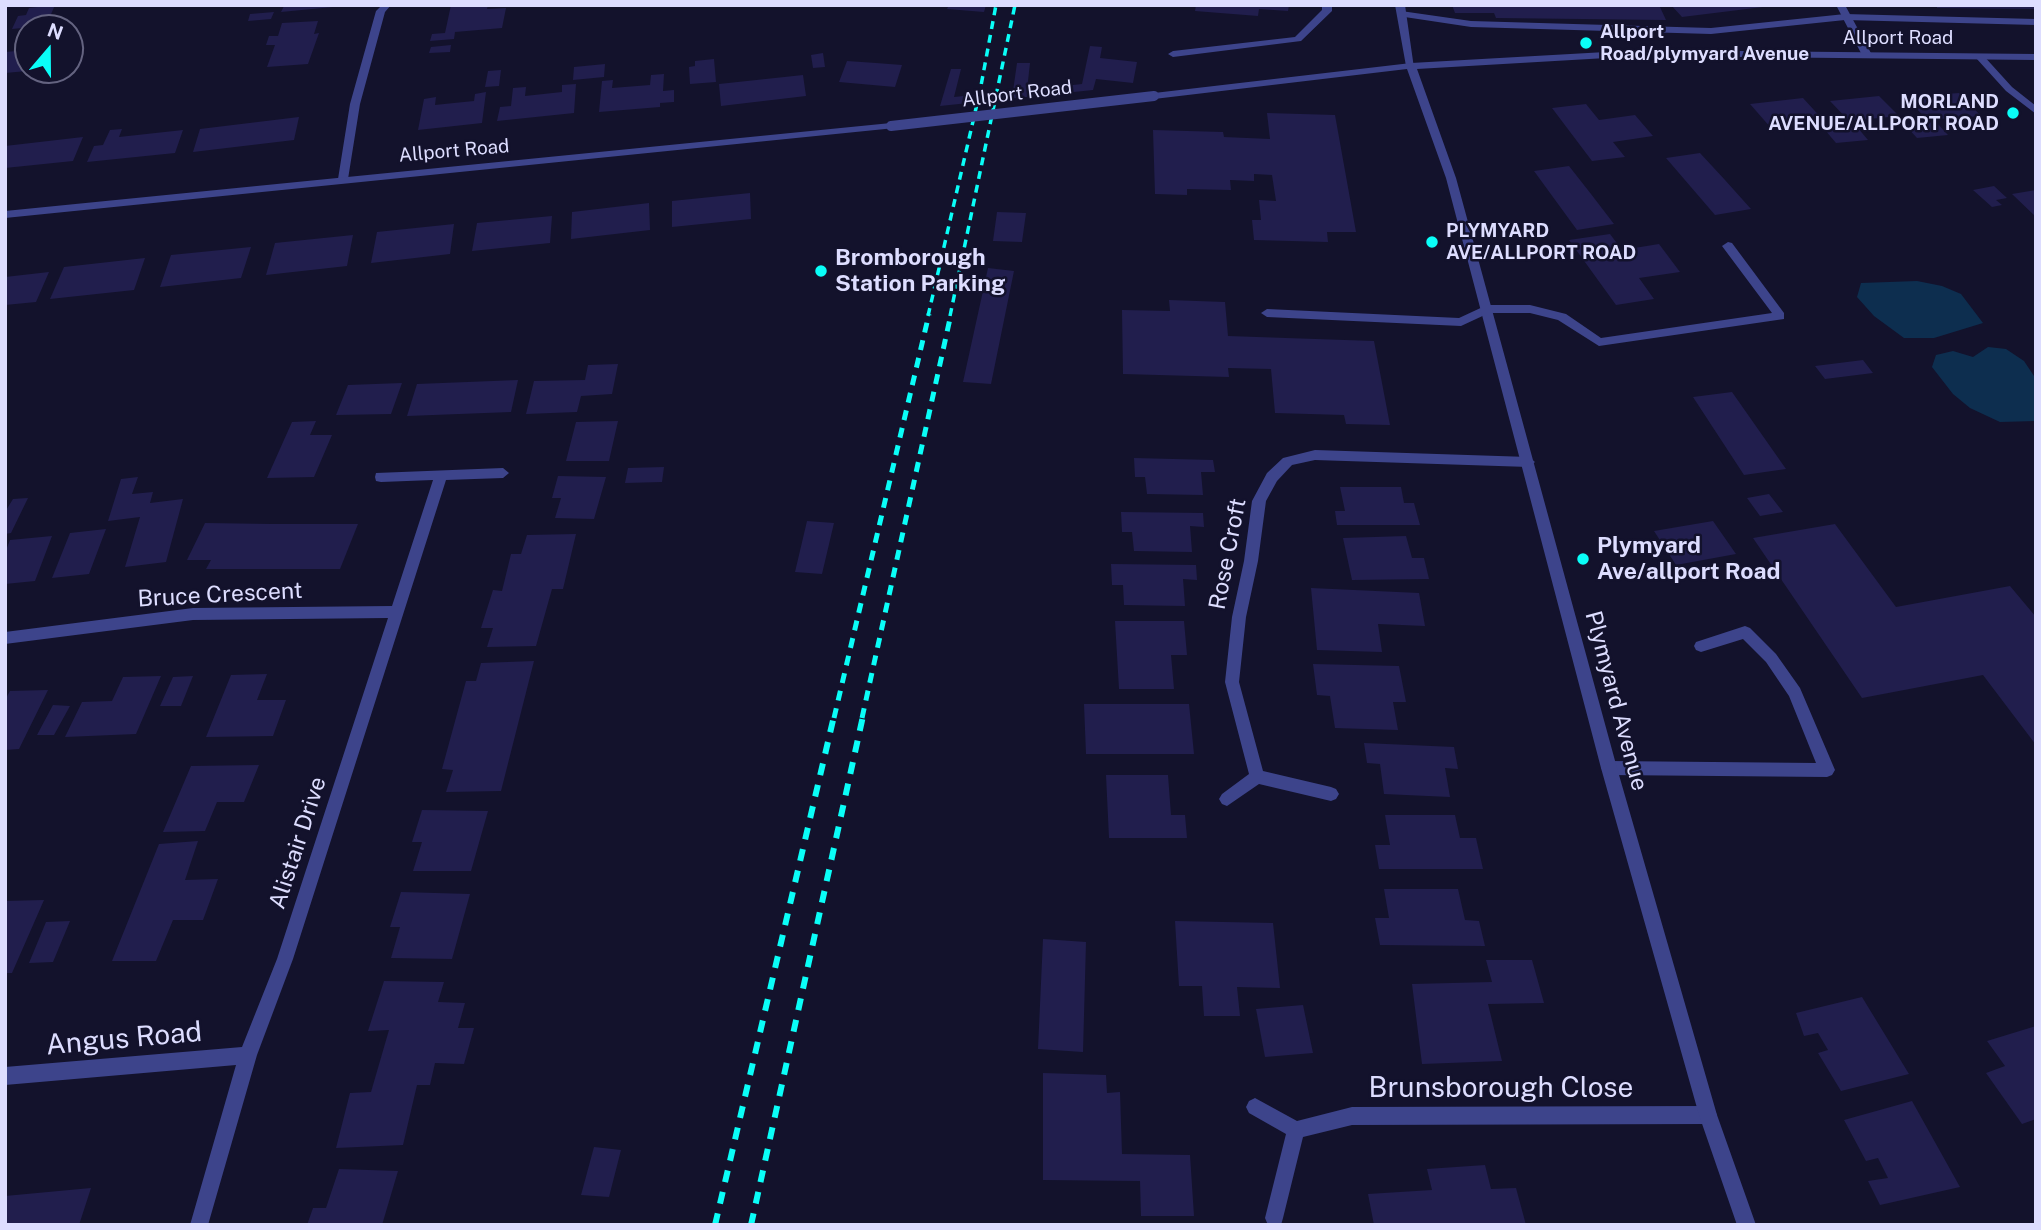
<!DOCTYPE html>
<html>
<head>
<meta charset="utf-8">
<style>
	body { margin:0 }
	#map { position:relative; width:2041px; height:1230px; overflow:hidden; background:#13122c; font-family:"Public Sans",sans-serif }
	canvas { display:block }
	.frame { position:absolute; inset:0; border:7px solid #ddf; pointer-events:none }
	.north { position:absolute; left:14px; top:14px; width:70px; height:70px; box-sizing:border-box; background:#13122c; border:2px solid #646380; border-radius:50%; rotate:20deg; font-size:19px; font-weight:700; line-height:28px; text-align:center; color:#ddf }
	.north::after { content:''; display:block; margin:auto; width:24px; height:32px; background:#0afef8; clip-path:polygon(50% 0,100% 100%,50% 72%,0 100%) }
</style>
</head>
<body>
<div id="map">
<canvas width="2041" height="1230"></canvas>
<div class="frame"></div>
<div class="north">N</div>
</div>
<script>
const c = document.querySelector('canvas').getContext('2d');
c.lineJoin = 'round';
function paint(path, color) { c.fillStyle = color; c.fill(path, 'evenodd'); }
const shape = rows => new Path2D(rows.map(r => 'M' + r).join(''));
function strokePath(path, color, width, dash) { c.strokeStyle = color; c.lineWidth = width; c.lineCap = dash ? 'butt' : 'round'; c.setLineDash(dash || []); c.stroke(path); }
function drawText(font, color, halo, rows, align = 'center') {
  c.font = font + ' "Public Sans",sans-serif'; c.lineWidth = 5; c.setLineDash([]); c.textBaseline = 'middle'; c.strokeStyle = halo; c.fillStyle = color; for (const [text, x, y, turn = 0] of rows) {
    c.save(); c.translate(x, y); c.rotate((+turn || 0) * Math.PI / 180); c.textAlign = isNaN(turn) ? turn : align; if (halo) c.strokeText(text, 0, 0); c.fillText(text, 0, 0); c.restore();
  }
}
paint(shape([
	[1917,281,1942,286,1961,294,1983,323,1934,338,1904,338,1874,316,1857,297,1861,283],
	[1988,347,2006,349,2024,361,2036,379,2036,421,2000,422,1970,408,1953,394,1932,367,1936,355,1953,351,1973,357]
]), '#0d2e4f');
paint(shape([
	[55,5,45,28,28,28,28,32,20,33,22,28,12,29,18,16,26,15,29,8],
	[290,5,333,5,333,7,281,12,284,6],
	[451,5,488,5,487,9,506,8,502,28,455,32,454,39,430,41,432,34,445,33],
	[949,5,986,5,984,12,947,9],
	[1196,5,1289,5,1288,11,1259,9,1258,16,1195,11],
	[1452,5,1659,5,1666,20,1496,18,1494,13,1455,13],
	[1671,5,1763,5,1763,7,1682,17],
	[1937,5,2036,5,2036,9,1937,8],
	[274,12,271,19,248,21,250,14],
	[318,21,314,34,319,33,308,64,267,67,275,45,266,45,269,36,278,36,282,23],
	[451,45,450,52,429,53,431,47],
	[1090,46,1102,47,1100,58,1137,62,1133,83,1096,79,1093,90,940,106,951,69,961,69,954,97,1013,91,1017,63,1030,63,1027,90,1082,84],
	[28,50,27,71,5,73,5,52],
	[823,53,825,67,813,68,811,55],
	[714,59,716,82,690,84,689,67,695,66,695,61],
	[847,61,876,63,902,65,895,87,839,82],
	[605,64,604,77,573,80,574,67],
	[501,70,499,86,485,87,488,71],
	[664,74,663,91,674,90,674,102,660,103,660,107,599,112,602,81,613,80,612,88,650,85,651,75],
	[803,75,806,96,721,106,719,84],
	[576,84,574,113,497,121,500,107,511,106,513,88,526,87,525,96,562,92,562,85],
	[486,92,482,123,418,130,424,99,436,97,435,105,454,103,474,101,475,94],
	[1959,93,1981,116,1927,120,1906,97],
	[1879,96,1899,116,1849,121,1830,101],
	[1803,98,1825,122,1771,128,1750,104],
	[1586,104,1599,120,1635,115,1653,136,1613,142,1625,157,1592,161,1552,108],
	[1267,113,1335,115,1356,232,1327,232,1328,242,1254,240,1252,220,1261,220,1259,200,1276,201,1272,175,1254,174,1254,181,1230,180,1231,190,1187,189,1187,195,1155,194,1153,130,1223,132,1224,137,1270,139],
	[299,117,294,140,193,152,200,129],
	[1936,122,1948,135,1917,138,1905,125],
	[1857,127,1868,140,1836,143,1825,130],
	[122,129,119,137,183,130,175,153,87,162,94,146,103,145,110,130],
	[83,137,73,161,5,168,5,146],
	[1700,153,1725,180,1751,209,1715,215,1666,158],
	[1569,166,1591,194,1614,224,1577,230,1534,171],
	[1994,186,2007,198,1996,200,2002,205,1992,207,1973,190],
	[2036,190,2036,217,2012,194],
	[750,193,751,219,672,227,672,201],
	[649,203,650,230,571,239,572,212],
	[997,212,1026,213,1022,242,993,241],
	[552,216,550,243,472,251,477,223],
	[454,224,450,254,371,263,377,232],
	[1610,234,1622,250,1659,244,1680,272,1639,278,1654,299,1616,305,1569,240],
	[353,235,347,266,266,275,275,243],
	[251,247,241,278,160,287,171,255],
	[145,258,134,290,50,299,64,267],
	[988,268,1014,271,991,384,963,382],
	[49,272,36,302,5,305,5,277],
	[1169,300,1225,302,1228,336,1374,341,1390,425,1346,424,1344,415,1275,413,1271,369,1228,368,1229,377,1123,374,1122,310,1170,311],
	[1863,360,1873,373,1825,379,1815,366],
	[618,364,612,394,581,396,577,412,526,414,534,381,585,380,588,365],
	[518,380,511,412,407,416,417,384],
	[402,383,391,414,336,415,348,385],
	[1732,392,1786,469,1744,475,1693,397],
	[316,421,310,435,332,435,314,477,267,478,292,422],
	[618,421,609,461,566,461,576,422],
	[1134,458,1213,460,1215,472,1201,472,1203,495,1147,494,1145,477,1135,477],
	[664,467,662,482,625,483,628,468],
	[558,476,606,477,594,519,555,518,561,498,552,498],
	[138,477,132,494,153,492,150,503,183,499,166,562,125,567,140,517,108,521,121,479],
	[1340,487,1401,487,1404,503,1414,503,1420,525,1337,525,1335,511,1345,511],
	[1769,494,1783,512,1760,516,1747,498],
	[28,498,11,533,5,534,5,512,13,499],
	[1121,512,1203,513,1204,527,1190,526,1192,552,1134,551,1132,532,1122,532],
	[807,521,834,523,822,574,795,572],
	[1713,521,1736,554,1676,565,1654,531],
	[205,523,271,524,358,524,340,569,206,569,211,560,187,560],
	[1835,524,1896,607,2010,586,2036,617,2036,745,1983,675,1862,698,1753,538],
	[106,529,89,574,52,578,70,533],
	[576,534,563,589,552,589,536,646,487,647,493,628,481,628,493,590,502,591,511,554,521,554,527,535],
	[52,536,35,581,5,584,5,553,10,540],
	[1406,536,1412,558,1424,558,1429,579,1352,580,1343,538],
	[1111,564,1196,565,1197,580,1183,579,1185,606,1124,605,1123,585,1112,585],
	[1311,588,1419,593,1425,626,1378,624,1382,652,1317,650],
	[1115,621,1184,621,1187,655,1171,655,1174,689,1119,689],
	[534,661,501,791,446,792,453,770,442,769,466,681,476,681,481,663],
	[1313,664,1399,666,1406,702,1393,702,1398,730,1335,728,1330,696,1317,695],
	[267,674,257,700,286,700,273,736,206,737,231,675],
	[161,676,136,734,65,737,82,702,112,701,123,677],
	[193,676,181,706,160,706,173,677],
	[48,690,19,749,5,750,5,700,10,691],
	[1084,704,1189,704,1194,754,1086,754],
	[53,705,70,706,54,735,37,735],
	[1364,743,1454,747,1458,769,1445,768,1450,797,1384,794,1380,764,1367,763],
	[259,765,244,802,217,802,205,831,163,832,191,766],
	[1106,775,1168,775,1171,815,1185,815,1187,838,1109,838],
	[422,810,488,811,471,871,413,871,422,842,412,842],
	[1385,815,1455,815,1460,838,1476,838,1483,869,1379,869,1375,845,1390,845],
	[198,841,185,880,218,879,203,920,173,920,156,961,112,961,159,844],
	[1384,889,1458,889,1465,920,1479,921,1485,946,1380,945,1375,918,1389,918],
	[401,892,470,894,452,959,391,958,400,927,390,927],
	[44,900,12,973,5,973,5,901],
	[70,921,53,962,29,963,46,922],
	[1175,921,1273,923,1280,988,1237,987,1240,1016,1204,1016,1202,986,1179,986],
	[1043,939,1086,942,1083,1052,1038,1049],
	[1486,960,1532,960,1544,1003,1488,1004,1502,1061,1422,1064,1412,984,1492,982],
	[384,981,444,982,438,1002,465,1003,458,1028,474,1028,464,1064,435,1063,430,1085,417,1085,403,1145,336,1148,350,1093,371,1092,389,1030,368,1031],
	[1862,997,1909,1074,1841,1091,1818,1053,1828,1050,1818,1033,1804,1036,1796,1013],
	[1303,1005,1313,1053,1265,1057,1256,1009],
	[2036,1026,2036,1119,2022,1124,1986,1073,2005,1066,1987,1041],
	[1043,1073,1106,1075,1107,1093,1120,1092,1122,1154,1190,1155,1194,1216,1141,1216,1140,1181,1043,1180],
	[1912,1101,1960,1187,1880,1205,1868,1181,1888,1178,1878,1158,1866,1161,1844,1120],
	[594,1147,621,1150,609,1197,581,1195],
	[1485,1165,1491,1189,1516,1188,1526,1225,1374,1225,1368,1194,1432,1190,1427,1169],
	[339,1169,398,1171,382,1225,307,1225,313,1208,326,1208],
	[91,1188,79,1225,5,1225,5,1196]
]), '#211e4d');
paint(shape([
	[1322,5,1332,5,1332,11,1301,41,1173,57,1168,54,1173,51,1295,37,1322,10,1322,5],
	[1401,11,1471,21,1711,28,1845,14,2036,19,2036,25,1845,20,1711,34,1471,27,1398,16,1398,12,1401,11],
	[1728,242,1732,243,1784,313,1784,319,1599,346,1558,320,1530,313,1489,313,1461,326,1267,317,1261,313,1267,309,1459,318,1487,305,1530,305,1566,314,1601,338,1772,313,1722,246,1728,242],
	[1745,626,1750,628,1776,654,1800,688,1835,770,1832,775,1827,777,1609,775,1604,773,1601,768,1604,763,1609,761,1816,763,1789,696,1766,662,1743,639,1701,652,1696,650,1694,646,1696,642,1745,626]
]), '#3d448b');
paint(shape([
	[382,5,391,5,385,12,360,104,348,179,343,182,338,179,350,104,376,11,382,5],
	[1395,5,1405,5,1414,68,1406,66,1395,5],
	[1836,5,1845,5,1872,55,1870,57,1862,55,1836,5],
	[1976,54,1982,54,2012,87,2036,106,2036,114,2006,91,1976,58,1976,54],
	[1315,450,1529,457,1535,462,1529,467,1315,460,1292,465,1277,481,1266,501,1258,561,1246,617,1239,682,1263,771,1331,787,1336,789,1339,794,1336,799,1331,801,1259,784,1227,806,1222,804,1219,799,1222,794,1249,774,1225,682,1232,617,1244,561,1252,501,1267,473,1283,458,1315,450],
	[503,468,509,473,503,478,446,480,293,959,257,1055,208,1225,190,1225,236,1065,5,1085,5,1067,242,1047,277,959,388,618,193,620,5,644,5,632,193,608,392,606,433,480,381,482,376,481,375,477,376,473,503,468],
	[1255,1098,1297,1121,1352,1107,1708,1106,1714,1109,1717,1115,1714,1121,1708,1124,1352,1125,1303,1137,1283,1218,1281,1225,1268,1225,1265,1218,1286,1134,1249,1113,1246,1107,1249,1101,1255,1098]
]), '#3d448b');
paint(shape([
	[1641,50,2036,54,2036,60,1641,56,1417,69,1456,178,1617,768,1717,1115,1756,1225,1737,1225,1699,1115,1601,768,1446,178,1407,69,1154,99,1149,96,1154,93,1411,63,1641,50],
	[891,123,896,126,895,128,5,218,5,211,891,123]
]), '#3d448b');
strokePath(shape([
	[928,316,980,91,996,5],
	[950,316,1015,5]
]), '#0afef8', 3.5, [8, 6]);
strokePath(shape([
	[834,718,929,314],
	[862,718,951,314]
]), '#0afef8', 5, [10, 8]);
strokePath(shape([
	[715,1225,834,716],
	[751,1225,863,716]
]), '#0afef8', 6, [12, 10]);
strokePath(shape([
	[891,126,1154,96]
]), '#3d448b', 10);
for (const [x, y, r, color] of [
	[1586,43,7,"#0afef8"],
	[2013,113,7,"#0afef8"],
	[1432,242,7,"#0afef8"],
	[821,271,7,"#0afef8"],
	[1583,559,7,"#0afef8"]
]) { const dot = new Path2D(); dot.arc(x, y, r, 0, 2 * Math.PI); c.fillStyle = color; c.fill(dot); strokePath(dot, '#13122c', 2.5); }
drawText('bold 19px', '#ddf', '#13122c', [
	["Allport",1600,32],
	["Road/plymyard Avenue",1600,54],
	["MORLAND",1999,102,"right"],
	["AVENUE/ALLPORT ROAD",1999,124,"right"],
	["PLYMYARD",1446,231],
	["AVE/ALLPORT ROAD",1446,253]
], 'left');
drawText('19px', '#ddf', '#13122c', [
	["Allport Road",1898,38],
	["Allport Road",1017,94,-7],
	["Allport Road",454,151,-5]
]);
drawText('bold 23px', '#ddf', '#13122c', [
	["Bromborough",835,258],
	["Station Parking",835,284],
	["Plymyard",1597,546],
	["Ave/allport Road",1597,572]
], 'left');
drawText('23px', '#ddf', '#13122c', [
	["Rose Croft",1228,554,-79],
	["Bruce Crescent",220,595,-3],
	["Plymyard Avenue",1616,701,75],
	["Alistair Drive",298,843,-72]
]);
drawText('28px', '#ddf', '#13122c', [
	["Angus Road",124,1039,-5],
	["Brunsborough Close",1501,1088]
]);
</script>
</body>
</html>
